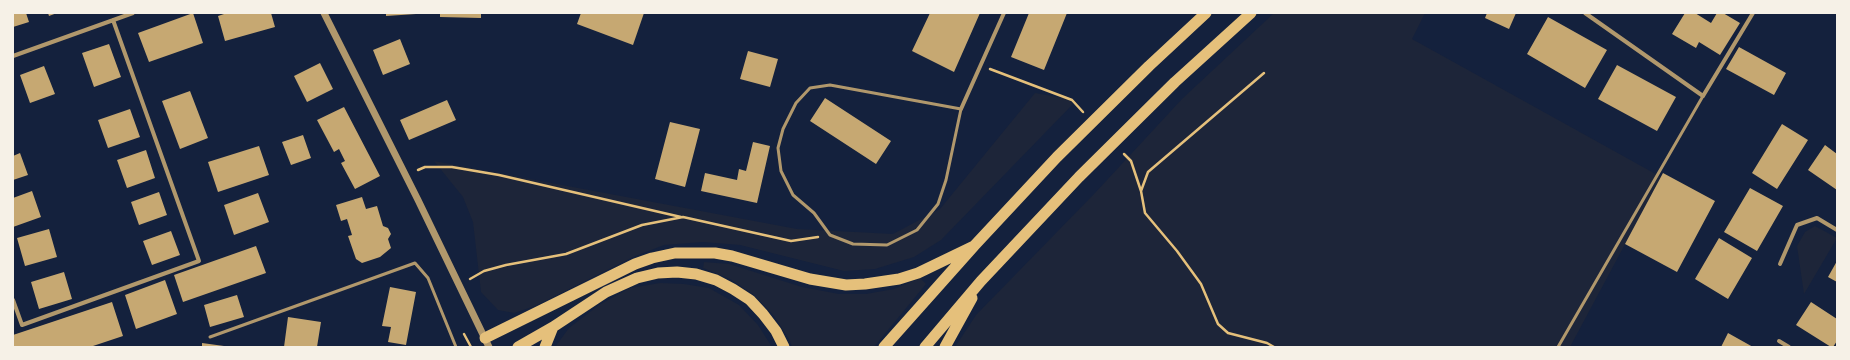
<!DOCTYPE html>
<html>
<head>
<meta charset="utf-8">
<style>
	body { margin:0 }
	#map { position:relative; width:1850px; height:360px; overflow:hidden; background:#14213d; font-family:Helvetica,sans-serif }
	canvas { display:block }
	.frame { position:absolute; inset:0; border:14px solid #f6f1e7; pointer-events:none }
</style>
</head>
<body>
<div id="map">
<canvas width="1850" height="360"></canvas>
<div class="frame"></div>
</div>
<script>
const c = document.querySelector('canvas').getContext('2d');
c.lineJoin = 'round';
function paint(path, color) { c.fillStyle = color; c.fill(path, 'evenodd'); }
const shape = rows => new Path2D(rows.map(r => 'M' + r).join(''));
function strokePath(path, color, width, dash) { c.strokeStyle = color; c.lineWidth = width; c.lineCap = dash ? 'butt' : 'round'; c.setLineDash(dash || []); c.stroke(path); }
paint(shape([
	[1274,13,1425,13,1412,39,1661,177,1570,347,955,347,976,315,1095,193,1182,99],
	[1035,93,1068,99,1073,104,941,240,914,257,875,269,844,271,740,245,703,242,664,245,633,257,535,306,514,313,498,310,481,292,473,222,463,197,434,161,797,229,893,234,940,209],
	[1815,226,1837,238,1804,294,1797,246,1805,232],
	[704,262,729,264,802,287,839,294,866,294,894,289,920,278,926,284,874,347,792,347,789,339,774,316,754,295,730,279,703,268],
	[660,283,684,284,709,288,739,305,758,325,772,347,555,347,569,328,599,305,630,288]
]), '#1d2539');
paint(shape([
	[13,13,26,13,29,22,13,27],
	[48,13,57,13,49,16],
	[193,13,203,43,149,62,138,33],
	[227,13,271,13,275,27,225,41,218,16],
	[386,13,416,13,416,14,386,16],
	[440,13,481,13,481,18,440,17],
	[581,13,644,13,633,45,577,24],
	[930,13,980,13,954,72,912,51],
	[1029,13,1067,13,1044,70,1011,57],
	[1487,13,1516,13,1509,29,1485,18],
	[1685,13,1695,13,1711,23,1717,13,1723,13,1740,23,1720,55,1699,42,1696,48,1672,34],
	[1548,17,1607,50,1585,88,1527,54],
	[400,39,410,64,383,75,373,50],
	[109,44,121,77,94,87,82,53],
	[1739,47,1786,73,1774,95,1726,69],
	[748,51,778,59,770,87,740,79],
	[320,63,333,89,307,102,294,76],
	[1617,65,1676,97,1657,131,1598,99],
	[44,66,55,94,30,103,20,75],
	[190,91,208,138,180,149,162,101],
	[825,98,891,141,876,164,810,121],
	[447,100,456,120,409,140,400,120],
	[344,107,380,176,355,189,341,163,345,161,339,149,334,152,317,120],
	[130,109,140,137,108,148,98,120],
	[670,122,700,129,685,187,655,179],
	[1782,124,1808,140,1777,189,1752,173],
	[303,135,311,158,291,165,282,142],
	[753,142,770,146,757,203,701,191,705,173,737,180,739,169,746,171],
	[1825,145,1837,154,1837,190,1808,170],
	[259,146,269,175,218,192,208,162],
	[146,150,155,178,127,188,117,160],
	[20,153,28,175,13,180,13,156],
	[1663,173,1715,201,1677,272,1625,244],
	[1750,188,1783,206,1757,251,1724,232],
	[32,191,41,217,13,227,13,198],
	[159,192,167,215,139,225,131,202],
	[258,193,269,222,234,235,224,205],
	[362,197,366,209,377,206,383,226,388,228,391,234,388,239,391,248,380,257,362,263,356,259,348,236,352,235,347,219,341,221,336,205],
	[49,229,57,257,25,266,17,238],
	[171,231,180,255,152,265,143,241],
	[1719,238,1752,258,1728,299,1695,279],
	[256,246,266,273,183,302,174,275],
	[1837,261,1837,282,1828,277],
	[64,272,72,299,39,309,31,282],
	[165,280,177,314,136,329,125,295],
	[390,287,416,292,406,345,388,342,391,327,382,326],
	[237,295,244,317,210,327,204,305],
	[112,302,123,336,90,347,13,347,13,335],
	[1811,302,1837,319,1837,341,1833,347,1831,347,1796,325],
	[288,317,321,322,317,347,284,347],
	[1728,333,1753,347,1721,347],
	[202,343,224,346,224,347,202,347]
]), '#c6a872');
strokePath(shape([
	[990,69,1072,100,1083,112],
	[1264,73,1148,172,1141,191,1145,213,1177,251,1201,284,1218,324,1228,333,1267,343,1274,347],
	[1124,154,1131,161,1141,191],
	[418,170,425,167,452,167,499,175,681,217],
	[470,279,484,271,506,265,566,254,642,225,683,217,791,241,818,237],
	[464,334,471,347]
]), '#e5c07b', 2.5);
strokePath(shape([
	[830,85,961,109,946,180,938,204,917,230,887,245,853,244,830,235,814,213,793,195,781,171,778,148,783,129,796,103,810,88,830,85],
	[210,337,415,263,428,278,456,347],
	[1558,347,1703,96]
]), '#b1986c', 3);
strokePath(shape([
	[1585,13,1703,96,1753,13],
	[13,56,133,13],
	[961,109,1004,13],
	[1780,264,1797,225,1817,218,1837,230],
	[13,300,22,325,199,261,113,20],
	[1779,341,1789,347]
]), '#b1986c', 4);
strokePath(shape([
	[324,13,418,200,489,347]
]), '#b1986c', 7);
strokePath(shape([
	[485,338,635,264,652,258,675,253,715,253,732,256,810,279,846,285,865,284,899,279,918,273,974,246],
	[518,347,553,327],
	[545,347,553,327,606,292,637,278,658,273,677,272,696,274,716,280,733,289,750,300,763,314,776,331,784,347],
	[884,347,974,246,1057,157,1149,66,1206,13],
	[925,347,981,281,1079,177,1175,82,1251,13],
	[945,347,972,298]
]), '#e5c07b', 11);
</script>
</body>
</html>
